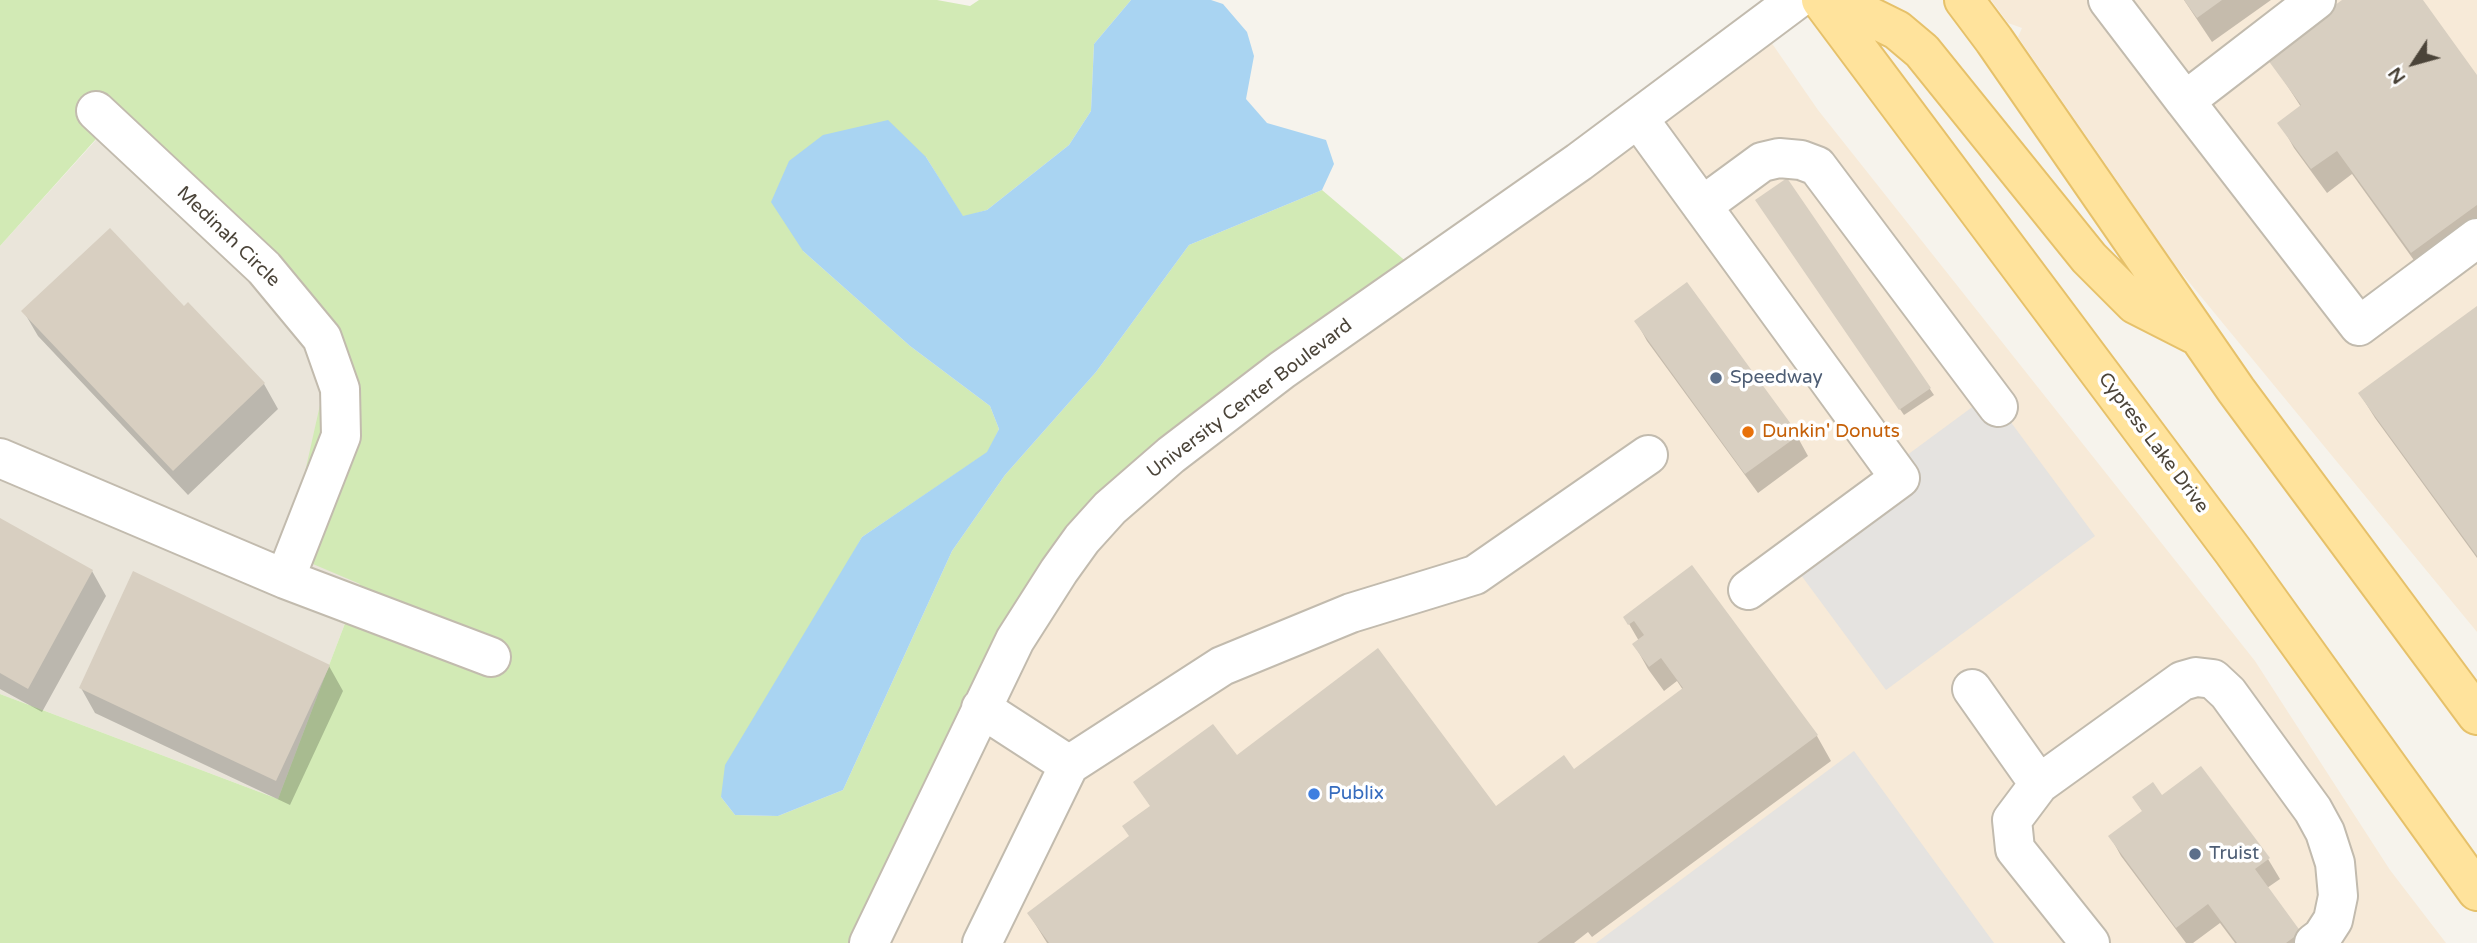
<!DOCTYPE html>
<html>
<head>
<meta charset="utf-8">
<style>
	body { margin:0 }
	#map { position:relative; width:2477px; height:943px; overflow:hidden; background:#f6f3ec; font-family:"Varela Round",sans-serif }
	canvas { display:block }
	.north { position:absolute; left:2379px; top:28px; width:70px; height:70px; -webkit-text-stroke:5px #fff; paint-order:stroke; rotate:234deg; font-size:19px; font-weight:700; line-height:28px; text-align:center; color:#4b4439 }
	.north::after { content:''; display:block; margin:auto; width:24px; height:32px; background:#4b4439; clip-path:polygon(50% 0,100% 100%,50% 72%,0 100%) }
</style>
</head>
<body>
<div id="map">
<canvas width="2477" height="943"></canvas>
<div class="north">N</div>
</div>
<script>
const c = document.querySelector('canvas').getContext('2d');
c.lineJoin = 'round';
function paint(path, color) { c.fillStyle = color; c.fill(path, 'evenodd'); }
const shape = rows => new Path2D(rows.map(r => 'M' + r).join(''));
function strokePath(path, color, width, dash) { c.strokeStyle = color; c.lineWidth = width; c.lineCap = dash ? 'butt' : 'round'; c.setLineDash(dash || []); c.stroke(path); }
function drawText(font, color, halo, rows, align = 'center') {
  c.font = font + ' "Varela Round",sans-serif'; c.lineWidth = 7; c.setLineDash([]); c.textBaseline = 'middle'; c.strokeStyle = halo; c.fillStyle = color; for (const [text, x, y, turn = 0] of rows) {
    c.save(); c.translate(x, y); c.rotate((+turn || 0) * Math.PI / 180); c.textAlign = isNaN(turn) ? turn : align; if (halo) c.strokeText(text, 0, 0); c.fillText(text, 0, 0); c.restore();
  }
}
paint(shape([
	[123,110,337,333,360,584,278,799,0,694,0,246]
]), '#eae5da');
paint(shape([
	[1991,0,2477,0,2477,632,2175,265,2018,37,2022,28,2008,23],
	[1762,29,1818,110,2255,661,2390,870,2446,943,854,943,1070,528]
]), '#f7ead8');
paint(shape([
	[0,0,937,0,970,6,979,0,1131,0,1094,44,1091,111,1069,145,987,210,963,217,926,157,803,251,910,346,990,406,999,429,988,452,862,537,721,797,735,815,778,816,843,790,952,551,1005,475,1096,372,1189,245,1322,190,1422,275,1070,529,854,943,0,943,0,694,278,799,360,584,287,553,336,333,122,110,0,246]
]), '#d2eab5');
paint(shape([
	[1990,394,2095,536,1886,690,1781,548],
	[1854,751,1994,943,1596,943]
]), '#e5e3e0');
paint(shape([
	[1131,0,1211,0,1223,4,1247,32,1254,56,1246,99,1267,123,1326,140,1334,164,1322,190,1189,245,1096,372,1005,475,952,551,843,790,778,816,735,815,721,797,725,765,862,537,987,452,999,429,990,406,910,346,803,251,771,202,789,161,823,135,888,120,926,157,963,216,987,210,1069,145,1091,111,1094,44]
]), '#a9d4f2');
paint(shape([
	[2184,0,2271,0,2212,42],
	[2345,0,2420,0,2477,78,2477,240,2426,277,2352,174,2327,193,2294,148,2280,123,2301,107,2268,56],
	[1787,181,1934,395,1904,415,1761,207],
	[1687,284,1797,436,1808,456,1758,493,1647,341,1636,321],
	[188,304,264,384,278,409,188,495,38,336,24,312,184,308],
	[2477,308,2477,558,2375,418,2360,394],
	[0,520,92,571,106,596,42,712,0,689],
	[1691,568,1817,736,1831,761,1592,937,1588,932,1574,943,1047,943,1029,914,1130,837,1151,807,1136,782,1237,757,1501,815,1574,772,1683,690,1677,681,1664,691,1648,669,1634,644,1639,641,1625,617],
	[329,666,343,691,290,805,95,713,81,688],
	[2201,768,2268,859,2280,879,2267,888,2306,943,2235,943,2220,923,2193,943,2186,943,2121,856,2110,836,2143,812,2134,798,2162,797]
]), '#0003');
paint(shape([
	[2184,0,2222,0,2197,18],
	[2342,0,2423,0,2477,75,2477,205,2411,253,2337,151,2311,169,2277,123,2301,105,2265,56],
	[1787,178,1931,388,1899,410,1755,200],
	[110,228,184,306,188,302,265,383,173,471,21,311],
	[1687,282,1799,435,1745,474,1634,321],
	[2477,306,2477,556,2358,393],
	[0,518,93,570,28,689,0,673],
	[1692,565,1818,735,1537,943,1049,943,1027,913,1129,836,1122,826,1150,806,1133,782,1213,724,1237,755,1378,648,1496,806,1564,755,1574,769,1683,688,1661,658,1649,667,1632,644,1644,635,1634,621,1628,625,1623,617],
	[133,571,330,665,276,781,79,688],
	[2201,766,2270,858,2255,869,2301,932,2286,943,2237,943,2208,904,2176,928,2108,836,2142,811,2132,797,2153,782,2162,795]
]), '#d8cfc1');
const minor = shape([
	[2108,0,2185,101],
	[2316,0,2185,101,2359,326,2477,238],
	[96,111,264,268,322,338,340,389,341,436,285,579],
	[1638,118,1900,478,1748,590],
	[1702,206,1762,162,1779,158,1801,160,1817,166,1998,407],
	[0,458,285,579,491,657],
	[1972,689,2039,784,2012,820,2015,849,2090,943],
	[981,708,1069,765],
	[2039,784,2182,681,2196,677,2213,679,2228,693,2313,810,2325,832,2335,863,2338,896,2333,920,2322,937,2314,943],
	[869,943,1015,640,1059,571,1082,539,1110,508,1171,455,1282,370,1579,162,1796,0],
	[982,943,1069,765,1222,666,1351,613,1475,575,1648,455]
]);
const major = shape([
	[1821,0,2233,551,2477,891],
	[1836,0,1897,30,1922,51,2089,258,2135,304,2194,334],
	[1964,0,1994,40,2236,390,2477,715]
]);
strokePath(minor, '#c2bbae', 42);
strokePath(major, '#e6c16a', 42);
strokePath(minor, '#fff', 38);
strokePath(major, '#ffe39c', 38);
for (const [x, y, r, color] of [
	[1716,378,7,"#5c6f8a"],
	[1748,432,7,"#e8710a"],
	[1314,794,7,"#3f7fe0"],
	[2195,854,7,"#5c6f8a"]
]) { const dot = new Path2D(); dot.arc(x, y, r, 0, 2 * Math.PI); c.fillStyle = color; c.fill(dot); strokePath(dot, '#fff', 2.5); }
drawText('19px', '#4b4439', '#fff', [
	["Medinah Circle",228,237,44],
	["University Center Boulevard",1250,399,-37],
	["Cypress Lake Drive",2153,443,53]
]);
drawText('19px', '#4e5e75', '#fff', [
	["Speedway",1730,378],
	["Truist",2209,854]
], 'left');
drawText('19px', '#c56008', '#fff', [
	["Dunkin' Donuts",1762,432]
], 'left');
drawText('19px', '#366cbe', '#fff', [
	["Publix",1328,794]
], 'left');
</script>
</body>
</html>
